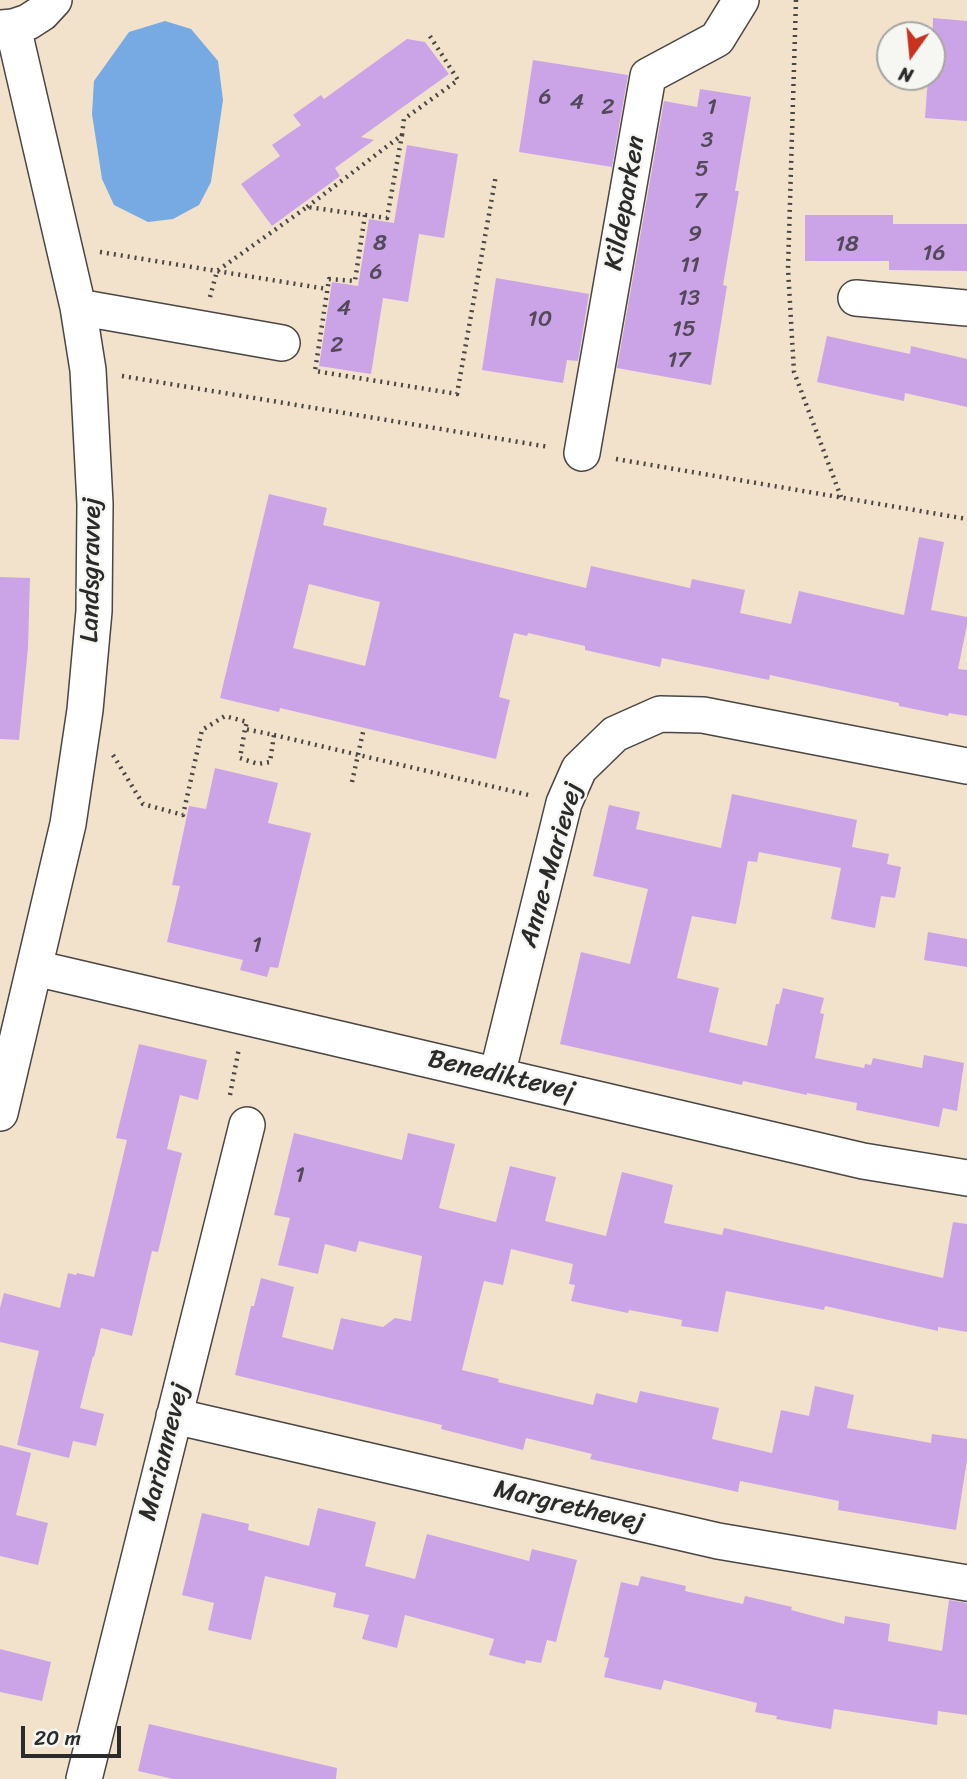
<!DOCTYPE html>
<html>
<head>
<meta charset="utf-8">
<style>
	body { margin:0 }
	#map { position:relative; width:967px; height:1779px; overflow:hidden; background:#f3e2cb; font-family:Sriracha,sans-serif }
	canvas { display:block }
	.north { position:absolute; left:876px; top:21px; width:70px; height:70px; box-sizing:border-box; background:#f6f6f2; border:2px solid #a5a5a2; border-radius:50%; rotate:195deg; font-size:19px; font-weight:700; line-height:28px; text-align:center; color:#2b2b2b }
	.north::after { content:''; display:block; margin:auto; width:24px; height:32px; background:#c8321e; clip-path:polygon(50% 0,100% 100%,50% 72%,0 100%) }
	.scale { position:absolute; left:21px; top:1726px; width:100px; height:32px; box-sizing:border-box; border:4px solid #2b2b2b; border-top:0; padding-left:9px; font-size:21px; line-height:24px; white-space:nowrap; color:#2b2b2b; -webkit-text-stroke:5px #f6f6f2; paint-order:stroke }
</style>
</head>
<body>
<div id="map">
<canvas width="967" height="1779"></canvas>
<div class="north">N</div>
<div class="scale">20 m</div>
</div>
<script>
const c = document.querySelector('canvas').getContext('2d');
c.lineJoin = 'round';
function paint(path, color) { c.fillStyle = color; c.fill(path, 'evenodd'); }
const shape = rows => new Path2D(rows.map(r => 'M' + r).join(''));
function strokePath(path, color, width, dash) { c.strokeStyle = color; c.lineWidth = width; c.lineCap = dash ? 'butt' : 'round'; c.setLineDash(dash || []); c.stroke(path); }
function drawText(font, color, halo, rows, align = 'center') {
  c.font = font + ' Sriracha,sans-serif'; c.lineWidth = 5; c.setLineDash([]); c.textBaseline = 'middle'; c.strokeStyle = halo; c.fillStyle = color; for (const [text, x, y, turn = 0] of rows) {
    c.save(); c.translate(x, y); c.rotate((+turn || 0) * Math.PI / 180); c.textAlign = isNaN(turn) ? turn : align; if (halo) c.strokeText(text, 0, 0); c.fillText(text, 0, 0); c.restore();
  }
}
paint(shape([
	[165,21,191,29,218,61,223,100,211,182,199,205,173,219,148,222,114,205,102,179,92,114,94,81,129,32]
]), '#77a9e2');
paint(shape([
	[933,18,967,21,967,121,925,118,928,77,932,77],
	[407,39,425,42,449,74,361,137,374,140,335,168,340,176,272,226,241,184,280,156,272,145,301,125,293,115,321,95,324,99],
	[533,60,628,75,612,167,519,152],
	[700,89,751,97,735,191,739,191,723,285,727,286,711,385,617,368,664,101,697,107],
	[407,145,458,154,444,238,419,234,408,302,383,298,371,374,319,366,332,282,358,286,369,219,394,223],
	[805,215,893,215,893,224,967,224,967,271,889,270,889,261,805,261],
	[496,278,589,294,578,361,567,360,563,383,482,370],
	[827,336,910,354,911,346,967,359,967,407,905,393,904,401,817,382],
	[269,494,327,508,323,525,586,588,591,566,690,588,692,579,745,590,740,613,791,624,799,591,904,615,919,537,944,542,931,610,967,617,967,625,958,669,967,670,967,716,949,713,948,716,899,706,899,703,770,675,769,680,662,658,660,667,585,650,585,646,528,633,527,636,514,633,499,697,510,700,496,759,280,708,279,712,220,698],
	[309,584,380,602,365,666,293,648],
	[0,577,30,578,28,648,19,740,0,739],
	[215,768,278,783,268,823,311,833,278,968,270,967,267,977,240,970,243,960,167,942,180,886,172,885,189,806,206,809],
	[732,794,857,820,852,847,889,854,887,864,901,867,895,898,881,896,875,928,831,919,841,868,759,852,757,862,748,861,736,924,692,916,677,978,719,988,709,1032,767,1046,776,1004,779,1004,783,988,824,998,820,1013,824,1014,815,1058,864,1068,865,1064,871,1065,873,1058,922,1068,924,1055,964,1063,957,1111,943,1108,939,1127,856,1110,857,1103,807,1093,807,1095,743,1081,742,1085,560,1044,581,952,630,964,648,889,593,876,609,805,640,812,636,829,721,848],
	[928,932,967,939,967,967,924,960],
	[139,1044,207,1060,198,1100,180,1095,167,1149,182,1153,158,1252,152,1251,132,1336,101,1328,94,1357,93,1356,80,1408,104,1414,96,1446,73,1441,69,1458,17,1445,39,1351,0,1342,0,1308,4,1293,60,1308,68,1273,76,1275,77,1273,94,1277,127,1140,116,1138],
	[294,1133,402,1160,408,1133,455,1144,439,1208,496,1222,510,1166,556,1177,545,1221,606,1236,622,1172,673,1185,664,1223,722,1235,724,1228,943,1278,953,1222,967,1224,967,1332,938,1327,938,1331,825,1306,824,1310,726,1291,718,1332,681,1326,682,1320,629,1310,628,1313,571,1301,575,1285,569,1284,573,1264,511,1249,503,1285,484,1281,462,1370,499,1379,498,1382,593,1405,596,1393,637,1403,640,1391,719,1408,712,1439,772,1453,781,1410,809,1416,815,1386,854,1395,847,1428,931,1443,932,1434,967,1439,967,1460,956,1530,838,1510,839,1501,740,1481,738,1492,590,1459,592,1454,526,1438,523,1450,441,1429,442,1425,235,1375,251,1306,254,1306,261,1278,294,1287,282,1337,333,1350,341,1318,383,1327,395,1318,411,1321,422,1256,359,1241,356,1252,325,1244,318,1274,278,1265,290,1218,274,1215],
	[0,1445,31,1453,16,1515,48,1523,38,1565,0,1556],
	[318,1508,376,1522,365,1566,415,1579,427,1534,529,1561,532,1549,577,1560,556,1642,547,1640,541,1663,526,1660,525,1664,489,1655,494,1639,405,1615,397,1648,362,1639,369,1615,333,1607,336,1593,265,1576,251,1640,208,1630,214,1603,182,1595,202,1513,249,1524,248,1530,309,1546],
	[641,1576,686,1586,685,1591,743,1604,745,1596,792,1607,791,1610,844,1624,845,1616,890,1624,888,1641,942,1651,949,1600,967,1603,967,1715,938,1711,937,1725,834,1709,831,1729,776,1719,777,1716,755,1712,757,1703,664,1680,661,1690,604,1677,609,1658,604,1657,621,1582,638,1586],
	[0,1649,51,1662,42,1701,0,1692],
	[149,1724,337,1768,336,1779,173,1779,138,1771]
]), '#cba4e7');
const minor = shape([
	[0,28,13,27,28,22,42,13,54,0],
	[856,298,967,308],
	[78,307,282,343],
	[582,453,648,76,717,39,741,0],
	[35,968,863,1161,967,1178],
	[497,1075,564,803,579,769,615,734,660,714,703,715,967,766],
	[0,1113,68,824,85,710,94,611,95,504,88,370,78,307,13,27],
	[174,1416,718,1541,967,1583],
	[84,1779,247,1125]
]);
strokePath(minor, '#494643', 38);
strokePath(shape([
	[796,0,788,269,794,372,841,497],
	[307,207,402,135,404,119,458,80,428,33],
	[365,215,355,281,329,279,315,371,457,394,496,175],
	[100,252,327,289],
	[210,297,217,271,307,207,387,218,402,135],
	[122,376,549,447],
	[616,459,967,519],
	[274,735,533,796],
	[113,755,143,804,183,815,202,730,225,716,247,722,245,729,274,735,270,762,258,764,240,758,245,729],
	[352,782,363,732],
	[230,1095,239,1048]
]), '#494643', 4.5, [2, 5]);
strokePath(minor, '#fff', 35);
drawText('23px', '#53495a', null, [
	["6",545,98],
	["4",577,103],
	["2",608,108],
	["1",712,108],
	["3",707,141],
	["5",702,170],
	["7",700,202],
	["9",695,235],
	["8",380,244],
	["18",847,245],
	["16",934,254],
	["11",690,266],
	["6",376,273],
	["13",689,299],
	["4",344,309],
	["10",540,320],
	["15",684,330],
	["2",337,346],
	["17",679,361],
	["1",257,946],
	["1",300,1176]
]);
drawText('26px', '#2b2b2b', '#f6f6f2', [
	["Kildeparken",626,203,-80],
	["Landsgravvej",92,570,-89],
	["Anne-Marievej",552,865,-74],
	["Benediktevej",501,1076,13],
	["Mariannevej",165,1452,-76],
	["Margrethevej",569,1507,13]
]);
</script>
</body>
</html>
